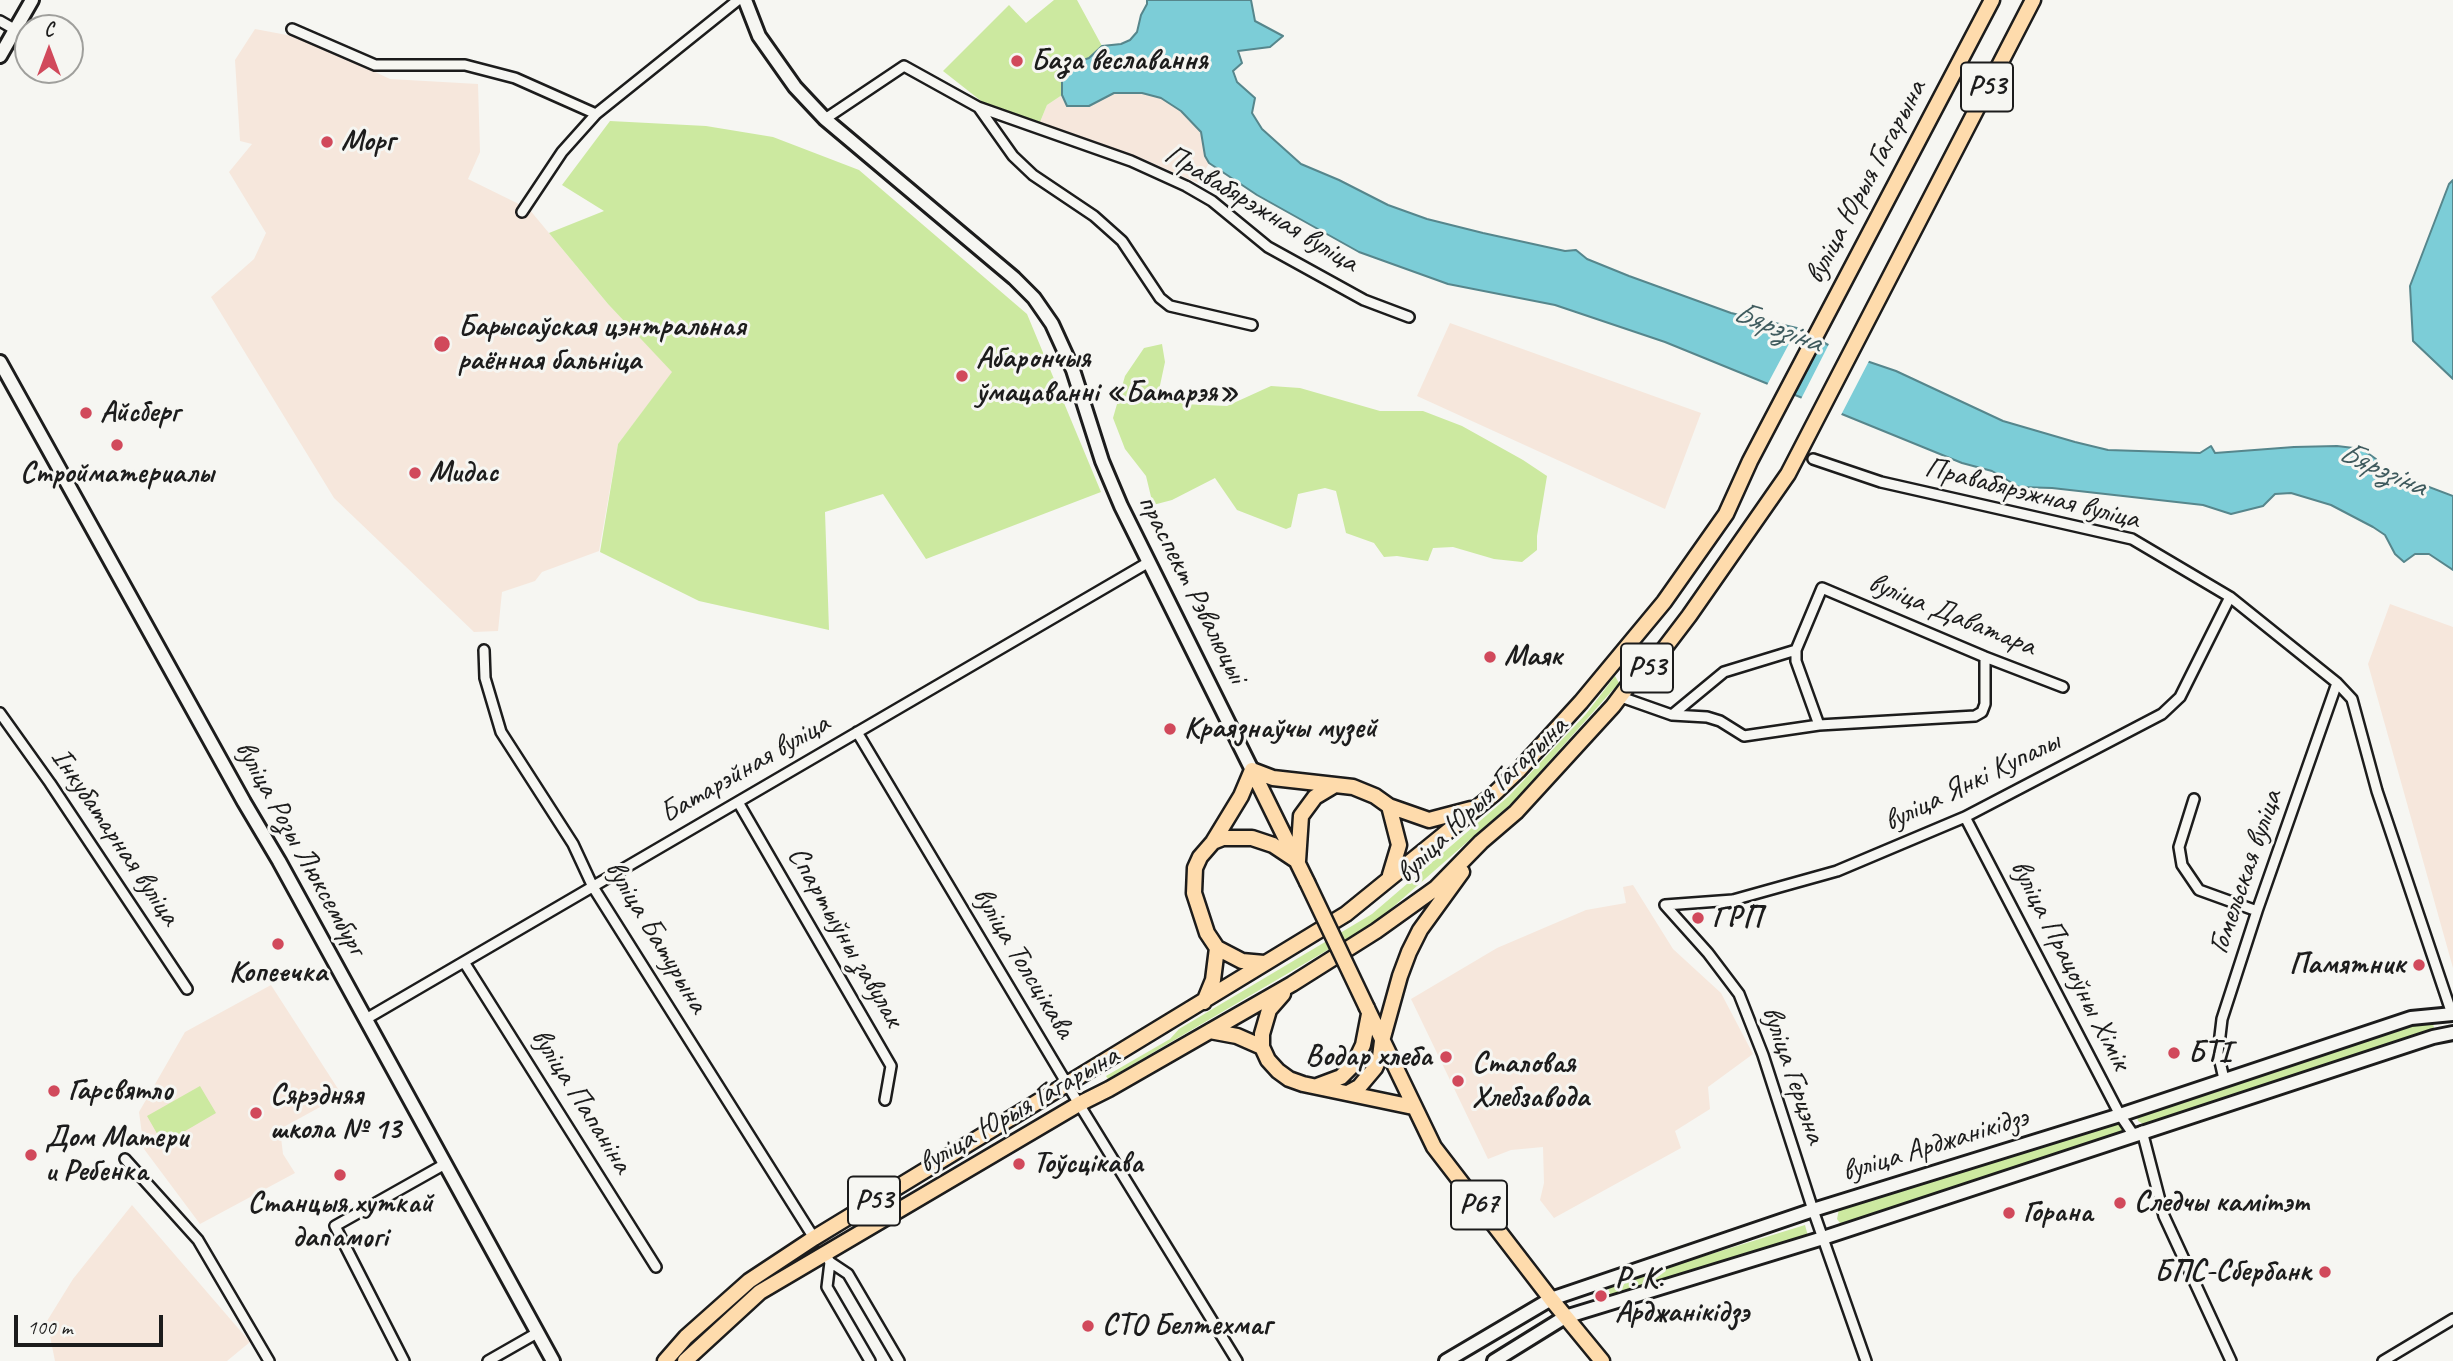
<!DOCTYPE html>
<html>
<head>
<meta charset="utf-8">
<style>
	body { margin:0 }
	#map { position:relative; width:2453px; height:1361px; overflow:hidden; background:#f6f6f2; font-family:Caveat,sans-serif }
	canvas { display:block }
	.north { position:absolute; left:14px; top:14px; width:70px; height:70px; box-sizing:border-box; background:#f6f6f2; border:2px solid #9f9f9c; border-radius:50%; rotate:0deg; font-size:19px; font-weight:700; line-height:28px; text-align:center; color:#1c1c1c }
	.north::after { content:''; display:block; margin:auto; width:24px; height:32px; background:#d1495b; clip-path:polygon(50% 0,100% 100%,50% 72%,0 100%) }
	.scale { position:absolute; left:14px; top:1315px; width:149px; height:32px; box-sizing:border-box; border:4px solid #1c1c1c; border-top:0; padding-left:9px; font-size:21px; line-height:24px; white-space:nowrap; color:#1c1c1c; -webkit-text-stroke:5px #f6f6f2; paint-order:stroke }
</style>
</head>
<body>
<div id="map">
<canvas width="2453" height="1361"></canvas>
<div class="north">С</div>
<div class="scale">100 m</div>
</div>
<script>
const c = document.querySelector('canvas').getContext('2d');
c.lineJoin = 'round';
function paint(path, color) { c.fillStyle = color; c.fill(path, 'evenodd'); }
const shape = rows => new Path2D(rows.map(r => 'M' + r).join(''));
function strokePath(path, color, width, dash) { c.strokeStyle = color; c.lineWidth = width; c.lineCap = dash ? 'butt' : 'round'; c.setLineDash(dash || []); c.stroke(path); }
function drawText(font, color, halo, rows, align = 'center') {
  c.font = font + ' Caveat,sans-serif'; c.lineWidth = 6; c.setLineDash([]); c.textBaseline = 'middle'; c.strokeStyle = halo; c.fillStyle = color; for (const [text, x, y, turn = 0] of rows) {
    c.save(); c.translate(x, y); c.rotate((+turn || 0) * Math.PI / 180); c.textAlign = isNaN(turn) ? turn : align; if (halo) c.strokeText(text, 0, 0); c.fillText(text, 0, 0); c.restore();
  }
}
paint(shape([
	[255,29,303,38,390,79,478,84,480,152,468,179,529,209,608,304,673,372,618,444,599,551,542,572,535,581,502,592,498,631,474,632,334,498,211,297,254,259,266,233,229,172,252,144,240,141,235,60],
	[1114,93,1142,93,1161,98,1181,111,1201,132,1205,156,1209,163,1198,183,1134,155,1040,122,1047,105,1062,95,1067,106,1089,106],
	[1450,323,1701,413,1665,509,1417,396],
	[2390,604,2453,627,2453,968,2368,664],
	[1633,885,1673,949,1721,993,1753,1054,1708,1087,1710,1109,1675,1131,1681,1148,1554,1218,1540,1200,1544,1183,1543,1147,1511,1150,1488,1159,1411,999,1497,948,1586,910,1626,903,1623,887],
	[271,985,342,1095,280,1129,283,1154,295,1173,200,1224,144,1149,139,1112,185,1032],
	[132,1205,250,1342,227,1361,55,1361,47,1321,73,1279]
]), '#f6e7dc');
paint(shape([
	[1054,0,1077,0,1102,46,1089,58,1072,64,1062,76,1062,95,1047,105,1040,122,985,104,943,71,1009,5,1026,23],
	[610,121,706,126,773,137,859,170,1027,314,1101,492,926,559,883,494,825,512,829,630,699,601,600,552,618,444,672,372,608,304,549,233,604,211,562,185],
	[1162,344,1165,362,1159,390,1183,404,1227,406,1271,386,1300,388,1380,411,1423,411,1462,426,1523,460,1547,476,1537,536,1537,550,1522,562,1494,559,1453,547,1433,548,1428,561,1397,556,1384,557,1374,543,1346,533,1336,491,1325,488,1298,494,1291,527,1286,529,1237,510,1215,478,1172,500,1153,505,1146,476,1125,449,1113,418,1125,376,1144,348],
	[1615,676,1619,683,1514,801,1377,921,1108,1079,1106,1076,1170,1039,1179,1029,1372,914,1509,796,1586,714],
	[2421,1020,2433,1023,2434,1028,2430,1032,2145,1125,2138,1121,2137,1116,2141,1112],
	[200,1086,216,1113,163,1144,147,1116],
	[2117,1122,2122,1122,2125,1130,2123,1134,1845,1223,1840,1223,1837,1219,1839,1209],
	[1805,1225,1808,1236,1611,1296,1607,1286]
]), '#cce9a0');
const water = shape([
	[1147,0,1251,0,1255,21,1283,36,1270,47,1238,51,1242,63,1233,71,1237,82,1255,98,1252,113,1262,129,1301,164,1339,180,1388,205,1427,219,1483,233,1565,251,1576,250,1587,259,1629,276,1731,313,1797,328,1843,353,1896,371,2003,421,2075,442,2108,450,2200,453,2211,446,2215,453,2294,447,2337,446,2362,449,2376,459,2379,468,2453,496,2453,570,2429,554,2415,554,2404,562,2395,554,2385,535,2373,527,2331,505,2291,493,2275,494,2263,506,2231,514,2203,505,2052,488,2019,487,1992,471,1962,463,1665,342,1555,305,1448,284,1359,252,1257,195,1209,163,1205,156,1201,132,1181,111,1161,98,1142,93,1114,93,1089,106,1067,106,1062,95,1062,76,1072,64,1089,58,1102,46,1121,44,1130,40,1137,32,1141,15,1147,4,1147,0],
	[2453,180,2453,379,2413,341,2410,286,2449,184,2453,180]
]);
paint(water, '#7ccdd7');
strokePath(water, '#56868c', 2);
paint(shape([
	[1799,325,1823,338,1793,398,1766,387],
	[1830,342,1845,350,1870,359,1840,417,1800,401]
]), '#f6f6f2');
const minor = shape([
	[0,21,14,29],
	[292,29,375,65,465,65,515,78,596,114],
	[979,108,1013,156,1033,175,1094,216,1122,241,1160,298,1170,306,1252,325],
	[825,119,904,66,978,107,1131,161,1186,186,1212,201,1268,247,1364,300,1409,317],
	[522,212,562,152,596,114,738,0],
	[1813,459,1881,482,2132,539,2230,597,2337,683,2352,699,2377,791,2452,1014],
	[484,650,485,678,501,732,573,844,593,887,814,1238],
	[1621,697,1672,715,1707,717,1720,721,1744,736,1819,725,1975,716,1982,712,1985,704,1985,657],
	[0,713,50,783,187,989],
	[1672,715,1724,672,1796,650],
	[1819,725,1796,661,1796,650,1822,588,1985,657,2063,687],
	[857,732,1079,1104,1237,1361],
	[2194,799,2179,847,2182,865,2199,890,2257,911],
	[738,802,891,1066,885,1100],
	[1965,817,2120,1115,2133,1134],
	[1665,905,1733,900,1837,871,1965,817,2162,714,2180,697,2230,597],
	[1665,905,1708,953,1739,994,1763,1055,1813,1210,1866,1361],
	[464,962,656,1267],
	[366,1019,1149,562],
	[2224,1079,2218,1053,2222,1019,2257,911,2337,683],
	[2142,1131,2164,1216,2231,1361],
	[125,1159,198,1240,269,1361],
	[824,1253,830,1262,848,1274,899,1361],
	[830,1262,827,1287,870,1361],
	[404,1361,335,1226,445,1164],
	[488,1361,537,1333],
	[2383,1361,2453,1319]
]);
const tertiary = shape([
	[0,56,32,0],
	[0,362,244,802,279,861,553,1361]
]);
const secondary = shape([
	[745,0,759,36,795,87,825,119,1014,278,1034,298,1052,324,1073,370,1102,461,1121,506,1252,770],
	[1446,1361,1551,1299,1813,1210,2120,1115,2411,1018,2453,1014],
	[1494,1361,1565,1317,1823,1238,2433,1037,2453,1033]
]);
const primary = shape([
	[1252,770,1241,796,1213,842,1200,857,1195,868,1194,893,1207,933,1217,948,1242,961,1264,963],
	[1252,770,1273,778,1353,787,1375,796,1389,806,1429,820,1471,809],
	[1252,770,1307,882],
	[1389,806,1399,845,1390,875],
	[1213,842,1223,838,1252,838,1273,845,1294,859],
	[1298,861,1301,816,1315,797,1335,785],
	[1283,994,1269,1010,1262,1034,1262,1047,1268,1060,1278,1071,1289,1079,1303,1084,1413,1107],
	[1204,1002,1213,980,1217,948],
	[1367,1008,1434,1147,1551,1299,1602,1361],
	[1210,1031,1237,1036,1262,1047],
	[1317,1086,1341,1077,1354,1064,1363,1045,1369,1014],
	[1348,1093,1359,1087,1375,1068,1380,1057,1382,1041,1400,976,1409,952,1420,930,1462,872],
	[665,1361,686,1337,749,1281,814,1238,1346,914,1495,793,1518,771,1581,702,1664,602,1726,514,1750,461,1992,0],
	[685,1361,760,1292,1079,1104,1109,1089,1292,984,1376,931,1436,888,1481,842,1516,812,1613,706,1628,686,1654,662,1689,616,1788,474,2033,0]
]);
strokePath(minor, '#1c1c1c', 14);
strokePath(tertiary, '#1c1c1c', 18);
strokePath(secondary, '#1c1c1c', 18);
strokePath(primary, '#1c1c1c', 19);
strokePath(minor, '#f6f6f2', 9);
strokePath(tertiary, '#f6f6f2', 12);
strokePath(secondary, '#f6f6f2', 12);
strokePath(primary, '#fedbac', 14);
const primaryBridge = shape([
	[1307,882,1367,1008]
]);
strokePath(primaryBridge, '#1c1c1c', 19, []);
strokePath(primaryBridge, '#fedbac', 14);
for (const [x, y, r, color] of [
	[1017,61,7,"#d1495b"],
	[327,142,7,"#d1495b"],
	[442,344,9,"#d1495b"],
	[962,376,7,"#d1495b"],
	[86,413,7,"#d1495b"],
	[117,445,7,"#d1495b"],
	[415,473,7,"#d1495b"],
	[1490,657,7,"#d1495b"],
	[1170,729,7,"#d1495b"],
	[1698,918,7,"#d1495b"],
	[278,944,7,"#d1495b"],
	[2419,965,7,"#d1495b"],
	[2174,1053,7,"#d1495b"],
	[1446,1057,7,"#d1495b"],
	[1458,1081,7,"#d1495b"],
	[54,1091,7,"#d1495b"],
	[256,1113,7,"#d1495b"],
	[31,1155,7,"#d1495b"],
	[1019,1164,7,"#d1495b"],
	[340,1175,7,"#d1495b"],
	[2120,1203,7,"#d1495b"],
	[2009,1213,7,"#d1495b"],
	[2325,1272,7,"#d1495b"],
	[1601,1296,7,"#d1495b"],
	[1088,1326,7,"#d1495b"]
]) { const dot = new Path2D(); dot.arc(x, y, r, 0, 2 * Math.PI); c.fillStyle = color; c.fill(dot); strokePath(dot, '#f6f6f2', 2.5); }
for (const [x, y, w] of [
	[1987,87,52],
	[1647,668,52],
	[874,1201,52],
	[1479,1205,56]
]) { const box = new Path2D(); box.roundRect(x - w / 2, y - 24.5, w, 49, 5); c.fillStyle = '#f6f6f2'; c.fill(box); strokePath(box, '#1c1c1c', 2); }
drawText('bold 28px', '#1c1c1c', null, [
	["Р53",1987,87],
	["Р53",1647,668],
	["Р53",874,1201],
	["Р67",1479,1205]
]);
drawText('bold 30px', '#1c1c1c', '#f6f6f2', [
	["База веславання",1031,61],
	["Морг",341,142],
	["Барысаўская цэнтральная",458,327],
	["раённая бальніца",458,361],
	["Абарончыя",976,359],
	["ўмацаванні «Батарэя»",976,393],
	["Айсберг",100,413],
	["Мидас",429,473],
	["Стройматериалы",117,474,"center"],
	["Маяк",1504,657],
	["Краязнаўчы музей",1184,729],
	["ГРП",1712,918],
	["Памятник",2405,965,"right"],
	["Копеечка",278,973,"center"],
	["БТІ",2188,1053],
	["Водар хлеба",1432,1057,"right"],
	["Сталовая",1472,1064],
	["Хлебзавода",1472,1098],
	["Гарсвятло",68,1091],
	["Сярэдняя",270,1096],
	["школа № 13",270,1130],
	["Дом Матери",45,1138],
	["и Ребенка",45,1172],
	["Тоўсцікава",1033,1164],
	["Следчы камітэт",2134,1203],
	["Станцыя хуткай",340,1204,"center"],
	["дапамогі",340,1238,"center"],
	["Горана",2023,1213],
	["БПС-Сбербанк",2311,1272,"right"],
	["Р. К.",1615,1279],
	["Арджанікідзэ",1615,1313],
	["СТО Белтехмаг",1102,1326]
], 'left');
drawText('30px', '#1c1c1c', '#f6f6f2', [
	["вуліца Юрыя Гагарына",1866,182,-62],
	["Правабярэжная вуліца",1261,209,31],
	["Правабярэжная вуліца",2032,494,14],
	["праспект Рэвалюцыі",1192,589,63],
	["вуліца Даватара",1952,615,22],
	["Батарэйная вуліца",745,769,-30],
	["вуліца Янкі Купалы",1972,782,-26],
	["вуліца Юрыя Гагарына",1482,800,-44],
	["Інкубатарная вуліца",115,837,56],
	["вуліца Розы Люксембург",300,848,61],
	["Гомельская вуліца",2246,872,-71],
	["вуліца Батурына",656,937,59],
	["Спартыўны завулак",845,937,60],
	["вуліца Толсцікава",1023,963,59],
	["вуліца Працоўны Хімік",2070,965,63],
	["вуліца Герцэна",1793,1075,71],
	["вуліца Папаніна",581,1101,58],
	["вуліца Юрыя Гагарына",1019,1110,-30],
	["вуліца Арджанікідзэ",1935,1145,-17]
]);
drawText('italic 32px', '#3e5a5d', '#f6f6f2', [
	["Бярэзіна",1777,328,21],
	["Бярэзіна",2382,470,24]
]);
</script>
</body>
</html>
